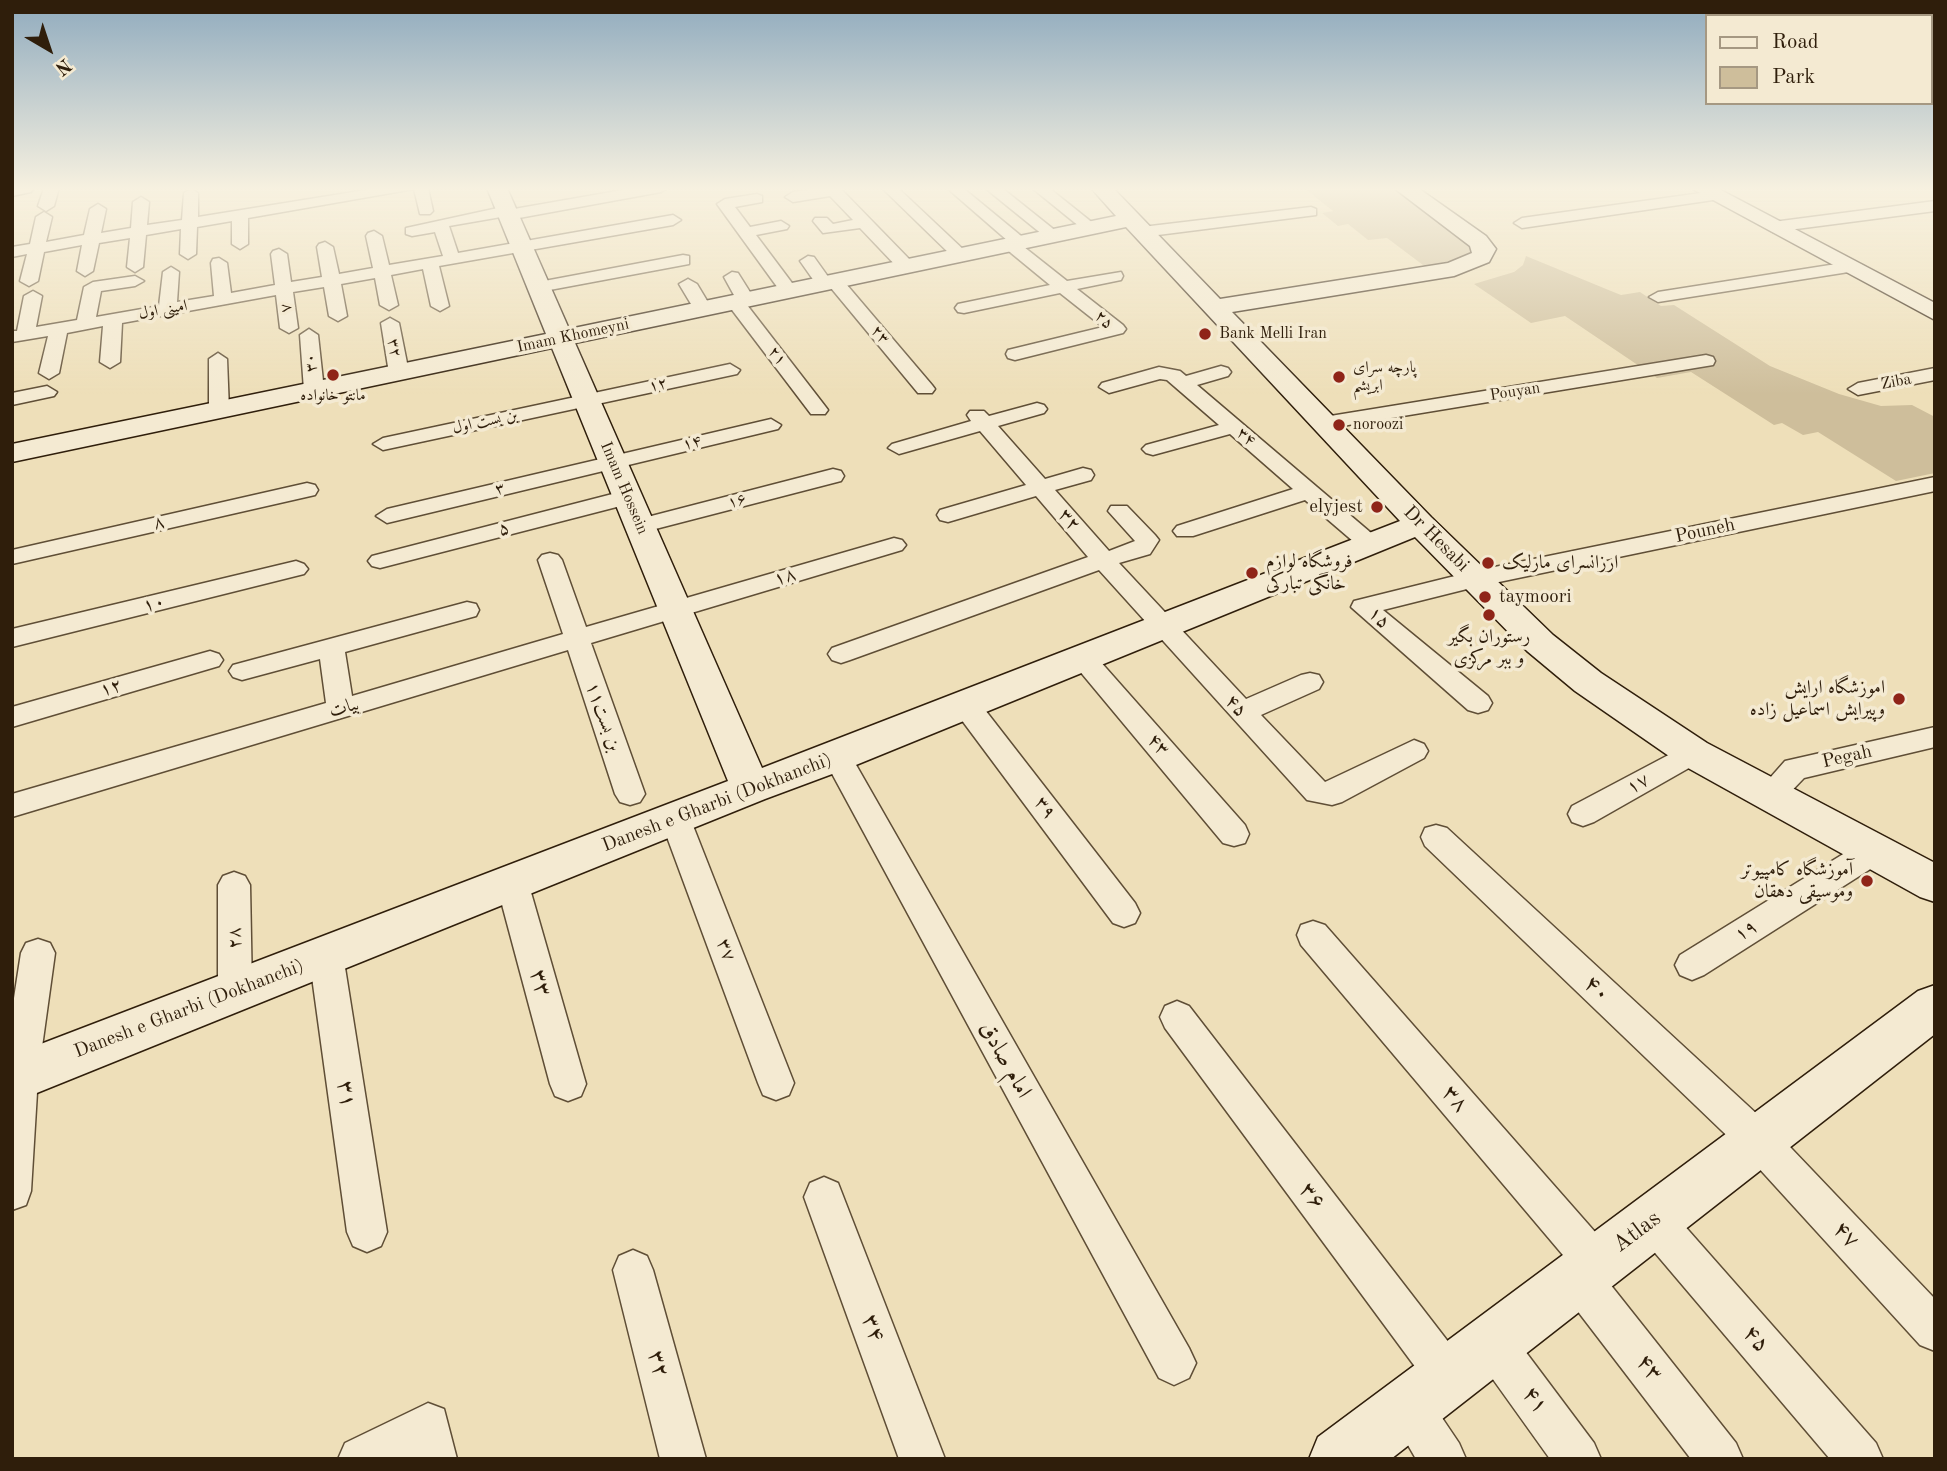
<!DOCTYPE html>
<html>
<head>
<meta charset="utf-8">
<style>
	body { margin:0 }
	#map { position:relative; width:1947px; height:1471px; overflow:hidden; background:#eedfb9; font-family:"Old Standard TT",serif }
	canvas { display:block }
	.frame { position:absolute; inset:0; border:14px solid #2f1e0b; pointer-events:none }
	.legend { position:absolute; left:1705px; top:14px; width:228px; height:91px; box-sizing:border-box; background:#f4ead2; border:2px solid #a59882; margin:0; padding:9px 12px; list-style:none; font-size:21px; color:#2f1e0b }
	.legend li { display:flex; align-items:center; gap:14px; height:35px }
	.legend b { width:35px; border:2px solid #a59882 }
	.north { position:absolute; left:14px; top:14px; width:70px; height:70px; -webkit-text-stroke:5px #f4ead2; paint-order:stroke; rotate:141deg; font-size:19px; font-weight:700; line-height:28px; text-align:center; color:#2f1e0b }
	.north::after { content:''; display:block; margin:auto; width:24px; height:32px; background:#2f1e0b; clip-path:polygon(50% 0,100% 100%,50% 72%,0 100%) }
</style>
</head>
<body>
<div id="map">
<canvas width="1947" height="1471"></canvas>
<div class="frame"></div>
<ul class="legend">
<li><b style="height:9px;background:#f4ead2"></b>Road</li>
<li><b style="height:19px;background:#cebe9b"></b>Park</li>
</ul>
<div class="north">N</div>
</div>
<script>
const c = document.querySelector('canvas').getContext('2d');
c.lineJoin = 'round';
function paint(path, color) { c.fillStyle = color; c.fill(path, 'evenodd'); }
const shape = rows => new Path2D(rows.map(r => 'M' + r).join(''));
function strokePath(path, color, width, dash) { c.strokeStyle = color; c.lineWidth = width; c.lineCap = dash ? 'butt' : 'round'; c.setLineDash(dash || []); c.stroke(path); }
function drawText(font, color, halo, rows, align = 'center') {
  c.font = font + ' "Old Standard TT",Amiri,serif'; c.lineWidth = 7; c.setLineDash([]); c.textBaseline = 'middle'; c.strokeStyle = halo; c.fillStyle = color; for (const [text, x, y, turn = 0] of rows) {
    c.save(); c.translate(x, y); c.rotate((+turn || 0) * Math.PI / 180); c.textAlign = isNaN(turn) ? turn : align; if (halo) c.strokeText(text, 0, 0); c.fillText(text, 0, 0); c.restore();
  }
}
paint(shape([
	[1304,188,1394,188,1478,248,1467,261,1427,268,1387,238,1368,240,1348,224,1338,226,1322,213,1333,211],
	[1526,256,1611,291,1621,295,1640,292,1661,306,1674,305,1770,366,1839,394,1881,406,1912,405,1935,417,1935,473,1896,481,1818,432,1803,435,1782,423,1774,425,1691,372,1657,378,1565,316,1531,323,1474,284,1514,272,1523,265]
]), '#cebe9b');
const street = shape([
	[44,188,59,188,54,206,46,211,38,206,44,188],
	[378,188,428,188,433,211,430,214,420,214,414,189,248,218,248,244,240,249,232,244,232,221,197,227,196,254,188,259,180,254,181,229,146,235,143,267,135,272,127,267,130,238,99,243,93,271,85,276,77,271,82,245,44,252,38,281,29,286,20,281,27,254,12,257,12,247,30,244,36,217,44,212,52,217,46,242,84,235,90,209,98,204,106,209,101,233,131,228,133,202,141,197,149,202,147,225,182,220,184,193,191,189,198,193,198,217,378,188],
	[634,188,668,188,661,192,508,220,501,217,449,226,458,253,673,215,681,220,673,225,439,266,449,306,440,311,431,306,423,269,391,275,398,305,389,310,380,305,375,278,341,284,347,316,338,321,329,316,324,287,293,292,298,328,289,333,280,328,276,295,122,323,120,362,110,368,100,362,103,326,67,333,59,373,49,379,39,373,48,336,12,342,12,331,17,331,24,296,33,291,42,296,36,327,77,320,84,287,93,282,135,276,144,281,135,286,101,291,96,317,159,306,163,272,171,267,179,272,177,302,214,296,211,263,213,259,219,258,227,263,231,293,275,285,271,254,273,251,279,249,287,254,291,282,322,277,317,247,319,244,325,242,333,247,339,274,373,268,366,236,368,233,374,231,382,236,389,265,443,256,435,232,412,236,406,234,406,228,507,206,514,209,634,188],
	[822,188,840,188,912,262,912,270,900,270,860,228,823,233,813,221,815,218,827,218,833,224,853,220,830,196,793,202,785,197,793,192,822,188],
	[882,188,898,188,966,252,966,258,954,258,882,188],
	[947,188,963,188,1026,240,1028,243,1024,247,1067,281,1121,272,1123,276,1121,280,1077,289,1123,325,1126,329,1123,333,1015,360,1008,358,1006,354,1008,350,1103,327,1060,293,964,313,958,312,955,308,958,304,1050,285,1005,248,1003,245,1008,241,947,188],
	[985,188,1002,188,1062,236,1054,241,1048,239,985,188],
	[1032,188,1049,188,1099,228,1097,231,1085,231,1032,188],
	[1715,191,1723,196,1720,199,1522,228,1514,223,1522,218,1715,191],
	[757,194,762,196,762,202,735,207,750,227,781,221,789,226,787,229,756,235,798,291,795,295,783,295,717,204,725,199,757,194],
	[1935,201,1935,211,1773,232,1765,227,1773,222,1935,201],
	[1311,207,1316,209,1316,215,1142,237,1134,232,1142,227,1311,207],
	[683,255,689,256,689,264,539,292,530,287,539,282,683,255],
	[808,256,814,257,829,278,841,278,932,385,935,389,932,393,918,393,831,288,819,288,800,261,808,256],
	[1849,262,1855,263,1857,267,1855,271,1658,302,1649,297,1658,292,1849,262],
	[732,272,738,273,755,300,747,305,825,406,828,410,825,414,811,414,726,302,735,297,724,277,732,272],
	[688,279,697,284,712,309,709,313,697,313,694,309,679,284,688,279],
	[390,318,399,323,409,373,399,379,389,373,381,323,390,318],
	[309,329,318,335,324,390,314,396,304,390,300,335,309,329],
	[218,353,227,359,229,410,219,416,209,410,209,359,218,353],
	[1706,355,1713,357,1715,361,1713,365,1324,429,1314,423,1324,417,1706,355],
	[730,364,740,370,737,374,383,450,373,444,383,438,730,364],
	[1221,366,1228,368,1231,372,1228,376,1197,385,1377,538,1381,543,1377,548,1361,548,1305,500,1193,536,1177,536,1173,531,1177,526,1293,489,1230,434,1153,455,1146,453,1142,449,1146,445,1219,425,1167,380,1160,379,1109,393,1099,387,1102,383,1159,367,1180,371,1186,376,1221,366],
	[1935,368,1935,380,1858,395,1848,389,1858,383,1935,368],
	[47,386,57,392,54,396,12,405,12,393,47,386],
	[1037,403,1044,405,1047,409,1044,413,998,426,1045,479,1083,468,1091,470,1094,475,1091,480,1055,490,1109,551,1135,541,1108,511,1111,506,1127,506,1155,535,1159,540,1150,554,1119,563,1246,699,1301,675,1310,673,1319,675,1323,682,1319,689,1261,715,1325,782,1414,740,1424,744,1428,751,1424,758,1342,802,1332,805,1307,800,1099,570,850,660,841,663,832,660,828,654,832,648,1088,557,1036,496,948,522,940,520,937,515,940,510,1026,485,980,431,899,454,888,448,892,444,971,421,967,415,970,411,984,411,989,416,1037,403],
	[771,419,781,425,778,429,387,523,376,516,387,509,771,419],
	[833,469,841,471,844,476,841,481,640,533,629,526,632,521,833,469],
	[1935,477,1935,491,1475,587,1383,610,1488,696,1492,703,1488,710,1478,713,1468,710,1351,607,1354,601,1475,571,1935,477],
	[307,483,315,485,318,490,315,495,12,564,12,550,307,483],
	[628,490,636,492,639,497,636,502,380,568,372,566,368,561,372,556,628,490],
	[894,538,902,540,906,545,902,550,591,643,645,794,640,802,630,805,620,802,615,794,568,650,12,817,12,794,326,703,320,659,242,680,233,677,229,671,233,665,467,602,476,604,479,610,476,616,345,652,352,696,563,634,538,560,542,555,550,553,558,555,562,560,586,627,894,538],
	[296,561,304,564,308,569,304,574,12,647,12,629,296,561],
	[1082,648,1091,651,1245,825,1249,834,1245,843,1234,846,1223,843,1073,663,1069,657,1073,651,1082,648],
	[210,651,219,654,223,660,219,666,12,727,12,707,210,651],
	[965,694,975,697,1135,903,1140,913,1135,923,1124,927,1113,923,955,711,951,704,955,697,965,694],
	[1935,727,1935,747,1804,778,1779,804,1769,807,1759,804,1754,796,1785,761,1935,727],
	[1693,742,1703,746,1707,753,1703,760,1594,822,1583,826,1572,822,1568,814,1572,806,1693,742],
	[837,746,847,749,1189,1348,1196,1363,1189,1378,1174,1385,1159,1378,823,757,827,749,837,746],
	[675,806,686,810,690,818,794,1083,789,1095,776,1100,763,1095,758,1083,660,818,664,810,675,806],
	[1436,825,1447,828,1771,1127,1935,1299,1935,1351,1920,1345,1745,1153,1425,846,1421,837,1425,828,1436,825],
	[1872,840,1883,843,1887,852,1883,861,1704,975,1692,980,1680,975,1675,965,1680,955,1861,843,1872,840],
	[512,869,523,873,528,882,586,1084,581,1096,568,1101,555,1096,550,1084,496,882,501,873,512,869],
	[234,872,245,876,250,885,252,991,247,1002,235,1006,223,1002,218,991,218,885,223,876,234,872],
	[1313,921,1325,925,1610,1249,1616,1263,1610,1277,1606,1279,1736,1443,1743,1459,1691,1459,1563,1292,1557,1277,1563,1262,1568,1261,1301,945,1297,935,1301,925,1313,921],
	[38,939,50,943,55,953,38,1076,31,1191,26,1205,12,1210,12,1011,21,953,26,943,38,939],
	[326,941,338,945,343,955,387,1232,381,1246,367,1252,353,1246,347,1232,309,955,314,945,326,941],
	[1177,1001,1189,1006,1463,1361,1470,1376,1463,1391,1448,1398,1433,1391,1165,1028,1160,1017,1165,1006,1177,1001],
	[824,1177,838,1183,945,1459,899,1459,804,1197,810,1183,824,1177],
	[1653,1200,1667,1206,1876,1443,1883,1459,1830,1459,1639,1234,1633,1220,1639,1206,1653,1200],
	[633,1250,647,1256,653,1270,706,1459,660,1459,613,1270,619,1256,633,1250],
	[1492,1321,1507,1327,1594,1443,1601,1459,1550,1459,1477,1357,1471,1342,1477,1327,1492,1321],
	[1408,1385,1424,1391,1459,1443,1466,1459,1416,1459,1386,1407,1392,1391,1408,1385],
	[428,1403,444,1409,457,1459,338,1459,345,1443,428,1403]
]);
const secondary = shape([
	[12,188,34,188,31,192,12,196,12,188],
	[487,188,507,188,569,329,1116,216,1091,188,1113,188,1220,299,1448,263,1472,253,1470,246,1394,188,1418,188,1486,236,1496,249,1489,262,1454,276,1232,312,1431,517,1553,635,1601,673,1707,743,1935,863,1935,902,1920,897,1679,763,1575,691,1527,651,1415,537,851,767,765,799,12,1103,12,1055,728,781,552,348,12,462,12,444,546,334,487,188],
	[1126,227,1400,521,762,768,575,343,1126,227],
	[1691,188,1717,188,1935,303,1935,320,1691,188],
	[1935,985,1935,1034,1391,1459,1309,1459,1318,1437,1918,991,1935,985]
]);
strokePath(street, '#5f4e36', 3);
strokePath(secondary, '#2f1e0b', 3);
paint(street, '#f4ead2');
paint(secondary, '#f4ead2');
const sky = c.createLinearGradient(0, 0, 0, 394);
sky.addColorStop(0, '#90abbe');
sky.addColorStop(0.48, '#f7f1e0');
sky.addColorStop(1, '#f7f1e000');
c.fillStyle = sky;
c.fillRect(0, 0, 1947, 394);
for (const [x, y, r, color] of [
	[1205,334,7,"#8f2418"],
	[333,375,7,"#8f2418"],
	[1339,377,7,"#8f2418"],
	[1339,425,7,"#8f2418"],
	[1377,507,7,"#8f2418"],
	[1488,563,7,"#8f2418"],
	[1252,573,7,"#8f2418"],
	[1485,597,7,"#8f2418"],
	[1489,615,7,"#8f2418"],
	[1899,699,7,"#8f2418"],
	[1867,881,7,"#8f2418"]
]) { const dot = new Path2D(); dot.arc(x, y, r, 0, 2 * Math.PI); c.fillStyle = color; c.fill(dot); strokePath(dot, '#f4ead2', 2.5); }
drawText('16px', '#2f1e0b', '#f4ead2', [
	["۷",286,308,-96],
	["امینی اول",163,310,-10],
	["۲۵",1104,320,44],
	["۲۳",880,335,50],
	["Imam Khomeyni",573,336,-12],
	["۳۲",394,348,80],
	["۲۱",777,356,52],
	["۳۰",311,363,-96],
	["Ziba",1896,382,-11],
	["۱۲",658,385,-12],
	["Pouyan",1515,392,-9],
	["بن بست اول",485,422,-12],
	["۳۴",1246,437,40],
	["۱۴",692,443,-13],
	["Imam Hossein",624,488,67],
	["۳",500,489,-14],
	["۱۶",737,501,-15]
]);
drawText('16px', '#2f1e0b', '#f4ead2', [
	["Bank Melli Iran",1219,334],
	["پارچه سرای",1353,368],
	["ابریشم",1353,386],
	["مانتو خانواده",333,396,"center"],
	["noroozi",1353,425]
], 'left');
drawText('19px', '#2f1e0b', '#f4ead2', [
	["elyjest",1363,507],
	["فروشگاه لوازم",1266,562,"left"],
	["خانگی تبارکی",1266,584,"left"],
	["ارزانسرای مارلیک",1502,563,"left"],
	["taymoori",1499,597,"left"],
	["رستوران بگیر",1489,637,"center"],
	["و ببر مرکزی",1489,659,"center"],
	["اموزشگاه ارایش",1885,688],
	["وپیرایش اسماعیل زاده",1885,710],
	["آموزشگاه کامپیوتر",1853,870],
	["وموسیقی دهقان",1853,892]
], 'right');
drawText('19px', '#2f1e0b', '#f4ead2', [
	["۳۲",1069,520,50],
	["۸",159,523,-13],
	["۵",504,529,-14],
	["Pouneh",1705,531,-12],
	["Dr Hesabi",1436,539,45],
	["۱۸",785,577,-17],
	["۱۰",154,604,-14],
	["۱۵",1379,618,44],
	["۱۲",111,688,-16],
	["۴۵",1236,706,47],
	["بیات",344,708,-16],
	["بن بست۱۱",603,717,71],
	["۴۳",1158,745,49],
	["Pegah",1847,757,-13],
	["۱۷",1638,784,-29],
	["Danesh e Gharbi (Dokhanchi)",717,803,-21],
	["۳۹",1045,808,53],
	["۱۹",1746,931,-32],
	["۲۸",235,938,-91],
	["۳۷",726,950,69],
	["Danesh e Gharbi (Dokhanchi)",189,1009,-21]
]);
drawText('23px', '#2f1e0b', '#f4ead2', [
	["۳۳",540,983,75],
	["۴۰",1597,989,43],
	["امام صادق",1005,1060,61],
	["۳۱",346,1094,82],
	["۳۸",1455,1099,49],
	["۳۶",1312,1196,53],
	["Atlas",1637,1232,-37],
	["۴۷",1846,1235,47],
	["۳۴",873,1328,69],
	["۴۵",1756,1339,49],
	["۳۲",658,1364,75],
	["۴۳",1649,1368,52],
	["۴۱",1535,1400,54]
]);
</script>
</body>
</html>
